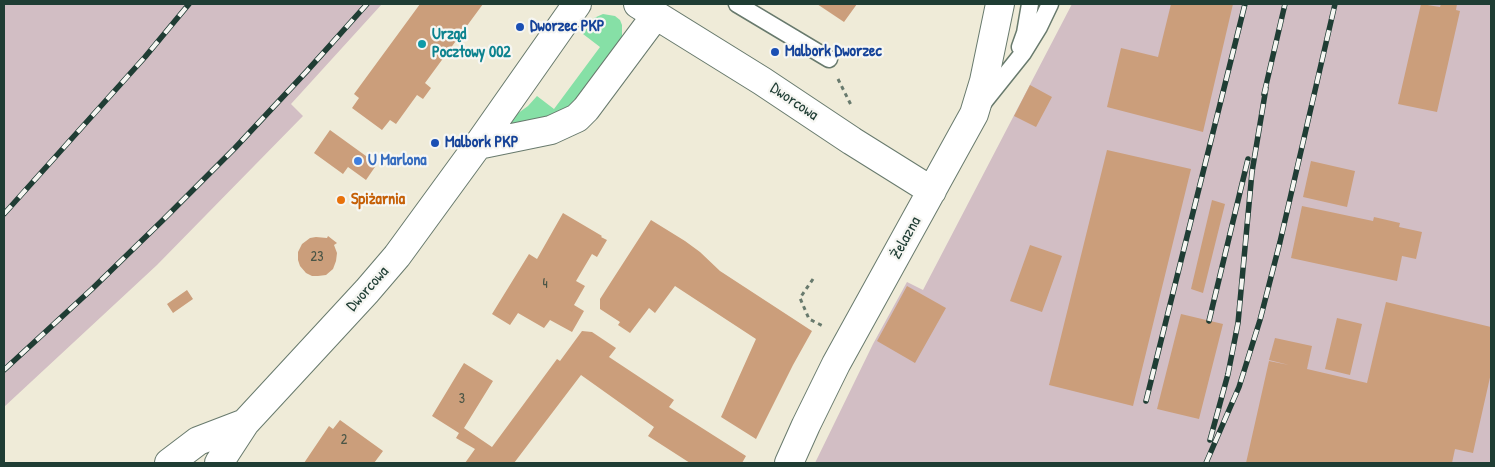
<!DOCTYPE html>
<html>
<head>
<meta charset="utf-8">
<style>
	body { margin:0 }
	#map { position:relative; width:1495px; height:467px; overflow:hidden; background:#efebd8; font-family:"Patrick Hand",sans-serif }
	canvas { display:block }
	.frame { position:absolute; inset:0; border:5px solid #1f3d34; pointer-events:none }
</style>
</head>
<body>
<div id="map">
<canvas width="1495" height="467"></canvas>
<div class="frame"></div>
</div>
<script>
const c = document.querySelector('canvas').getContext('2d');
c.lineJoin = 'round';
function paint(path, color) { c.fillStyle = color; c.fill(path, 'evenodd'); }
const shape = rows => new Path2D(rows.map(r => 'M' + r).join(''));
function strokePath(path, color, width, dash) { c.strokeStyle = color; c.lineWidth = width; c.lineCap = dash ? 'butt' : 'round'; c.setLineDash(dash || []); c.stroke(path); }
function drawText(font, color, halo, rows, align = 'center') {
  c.font = font + ' "Patrick Hand",sans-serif'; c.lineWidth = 4.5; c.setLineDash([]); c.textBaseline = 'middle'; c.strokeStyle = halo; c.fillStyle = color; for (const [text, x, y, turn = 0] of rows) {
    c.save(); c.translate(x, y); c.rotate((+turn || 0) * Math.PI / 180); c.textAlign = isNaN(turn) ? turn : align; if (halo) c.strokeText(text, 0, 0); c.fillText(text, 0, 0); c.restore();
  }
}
paint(shape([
	[4,4,382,4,291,104,303,116,157,265,4,407],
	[1072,4,1491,4,1491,463,815,463,873,344,907,282,923,290]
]), '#d2bec4');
paint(shape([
	[603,14,615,16,620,20,622,25,622,38,570,109,563,115,505,127,503,124,528,106,537,96,554,109,600,47,583,34,594,18]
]), '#86e0a6');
paint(shape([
	[420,4,483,4,425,83,431,88,423,99,417,95,396,124,390,120,382,130,352,108,359,98,354,94],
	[817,4,857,4,844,22],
	[1171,4,1233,4,1203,132,1107,107,1121,48,1158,57],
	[1421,4,1440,7,1441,4,1457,4,1456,10,1460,11,1437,112,1398,104],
	[1030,85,1052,97,1036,127,1014,116],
	[330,130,377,164,366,180,348,167,343,174,314,153],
	[1107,150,1191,169,1133,406,1049,385],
	[1311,161,1355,171,1347,207,1303,197],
	[1212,200,1225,204,1203,293,1191,289],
	[1302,206,1373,221,1374,217,1400,223,1399,227,1422,232,1416,259,1402,256,1397,281,1291,258],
	[563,213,602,236,601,237,607,240,597,257,592,254,576,281,585,286,574,305,584,311,572,332,550,320,544,328,518,313,510,325,492,314,529,254,537,259],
	[651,220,685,241,700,252,720,271,812,331,793,365,756,439,721,417,756,339,675,286,655,313,649,308,630,333,618,325,620,322,600,309,600,299],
	[328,236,337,243,334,245,337,253,336,261,333,269,326,275,318,276,312,276,306,273,300,266,298,260,298,252,302,244,310,238,316,237,327,238],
	[1030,245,1062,256,1042,312,1010,301],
	[907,286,946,308,915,363,877,341],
	[187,290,193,299,173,313,167,304],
	[1386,302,1491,327,1491,373,1473,453,1455,449,1452,463,1246,463,1269,361,1289,365,1269,360,1275,338,1312,346,1307,369,1367,383],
	[1181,314,1223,324,1199,419,1157,409],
	[1337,318,1362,324,1350,375,1325,369],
	[582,331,592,332,616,348,609,357,674,400,669,407,746,456,742,463,690,463,648,436,654,427,581,375,514,463,465,463,475,449,456,438,459,433,432,416,464,363,493,381,464,428,492,447,557,359,560,361],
	[340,420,383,451,374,463,304,463,329,426,333,429]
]), '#cb9e7b');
const service = shape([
	[737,4,829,59],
	[1020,47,1025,33,1030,4],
	[983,103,1023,53,1039,27,1050,4]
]);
const minor = shape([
	[638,4,762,81,852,141,932,191],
	[478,145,551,130,577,118,586,109,656,15],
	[169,463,198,441,245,423],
	[219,463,245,423,367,291,397,256,478,145,577,4],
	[789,463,806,425,836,364,974,114,984,81,1000,4]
]);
strokePath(service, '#687a6d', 19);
strokePath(minor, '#687a6d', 30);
strokePath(shape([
	[838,79,851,105],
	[813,279,800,298,809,319,825,327]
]), '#687a6d', 3, [4, 4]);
strokePath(service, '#fff', 16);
strokePath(minor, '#fff', 28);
const rail = shape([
	[1264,94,1285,4],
	[4,214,145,57,189,4],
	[1209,321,1248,159],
	[4,370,92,289,163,220,235,148,307,71,367,4],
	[1146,401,1245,4],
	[1210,440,1228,374,1238,323,1252,172,1266,88],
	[1206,463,1239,387,1260,320,1280,242,1335,4]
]);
strokePath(rail, '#1f3d34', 5.5);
strokePath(rail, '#f6f6f2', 4, [11]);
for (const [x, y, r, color] of [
	[520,27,5,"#1a4fb4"],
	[422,44,5,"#0f9aa8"],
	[775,52,5,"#1a4fb4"],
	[435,143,5,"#1a4fb4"],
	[358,161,5,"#3f7fe0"],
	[341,200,5,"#e8710a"]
]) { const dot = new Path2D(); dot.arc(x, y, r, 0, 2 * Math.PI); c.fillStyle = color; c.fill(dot); strokePath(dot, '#f6f6f2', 2); }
drawText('14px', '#4a5546', null, [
	["23",317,257],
	["4",545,284],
	["3",462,399],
	["2",344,440]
]);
drawText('bold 16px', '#164399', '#f6f6f2', [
	["Dworzec PKP",530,27],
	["Malbork Dworzec",785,52],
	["Malbork PKP",445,143]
], 'left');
drawText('bold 16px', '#0d838f', '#f6f6f2', [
	["Urząd",432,35],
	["Pocztowy 002",432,53]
], 'left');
drawText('16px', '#1f3d34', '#f6f6f2', [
	["Dworcowa",794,102,34],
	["Żelazna",906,238,-61],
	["Dworcowa",368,289,-48]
]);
drawText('bold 16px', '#366cbe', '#f6f6f2', [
	["U Marlona",368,161]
], 'left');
drawText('bold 16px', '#c56008', '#f6f6f2', [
	["Spiżarnia",351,200]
], 'left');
</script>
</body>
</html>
